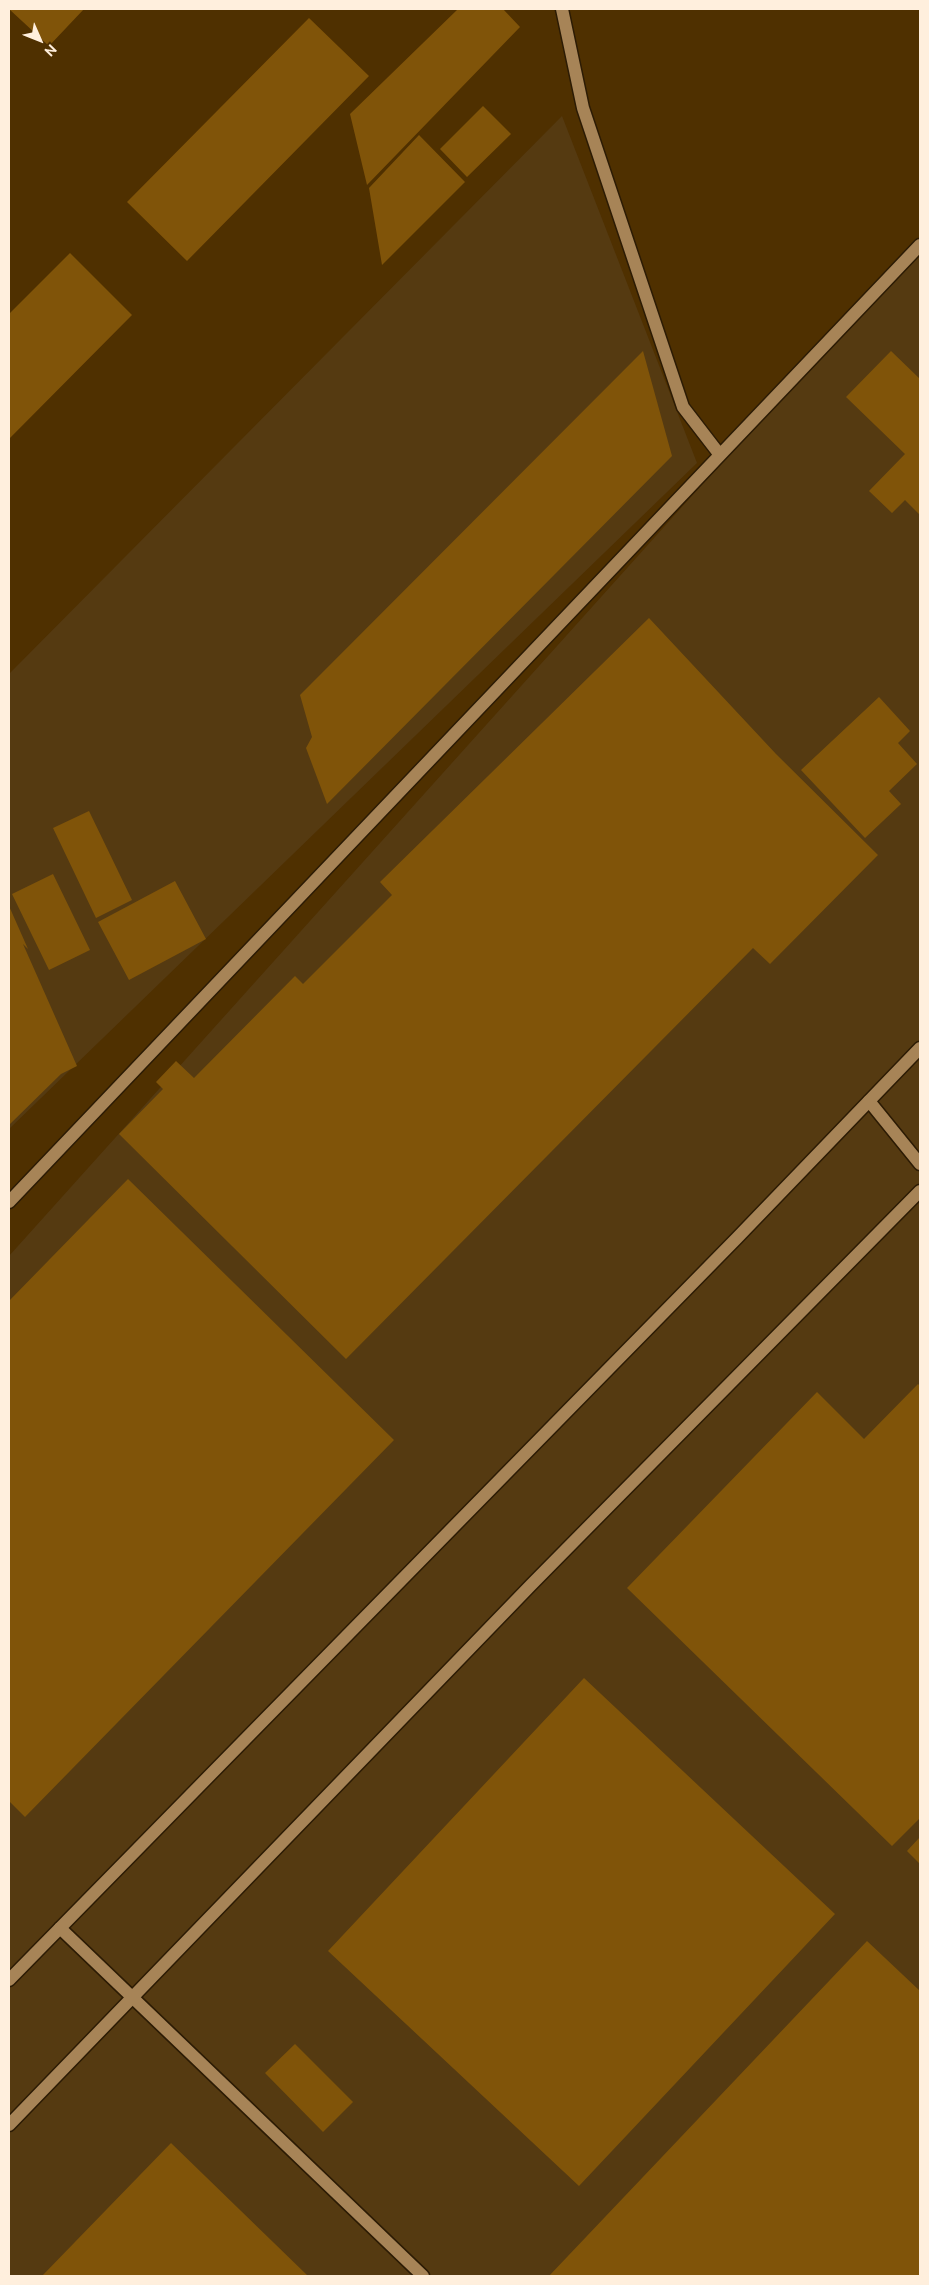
<!DOCTYPE html>
<html>
<head>
<meta charset="utf-8">
<style>
	body { margin:0 }
	#map { position:relative; width:929px; height:2285px; overflow:hidden; background:#4f3000; font-family:Ubuntu,sans-serif }
	canvas { display:block }
	.frame { position:absolute; inset:0; border:10px solid #ffefdd; pointer-events:none }
	.north { position:absolute; left:15px; top:15px; width:50px; height:50px; -webkit-text-stroke:4px #4f3000; paint-order:stroke; rotate:134deg; font-size:14px; font-weight:700; line-height:20px; text-align:center; color:#ffefdd }
	.north::after { content:''; display:block; margin:auto; width:18px; height:22px; background:#ffefdd; clip-path:polygon(50% 0,100% 100%,50% 72%,0 100%) }
</style>
</head>
<body>
<div id="map">
<canvas width="929" height="2285"></canvas>
<div class="frame"></div>
<div class="north">N</div>
</div>
<script>
const c = document.querySelector('canvas').getContext('2d');
c.lineJoin = 'round';
function paint(path, color) { c.fillStyle = color; c.fill(path, 'evenodd'); }
const shape = rows => new Path2D(rows.map(r => 'M' + r).join(''));
function strokePath(path, color, width, dash) { c.strokeStyle = color; c.lineWidth = width; c.lineCap = dash ? 'butt' : 'round'; c.setLineDash(dash || []); c.stroke(path); }
paint(shape([
	[562,116,697,463,9,1129,9,674],
	[920,242,920,2276,9,2276,9,1256]
]), '#553a11');
paint(shape([
	[9,9,84,9,49,46],
	[458,9,503,9,520,27,367,185,350,114],
	[309,18,369,76,187,261,127,202],
	[483,106,511,134,467,177,440,149],
	[419,135,465,182,382,265,369,188],
	[70,253,132,315,9,439,9,314],
	[643,351,672,456,327,804,306,748,312,737,300,695],
	[891,351,920,379,920,515,905,500,892,513,869,491,905,454,846,397],
	[649,618,776,754,878,855,770,964,753,948,346,1359,119,1134,163,1089,156,1082,176,1061,194,1078,295,976,303,984,392,895,380,882],
	[879,697,910,731,898,743,917,764,889,791,901,804,865,838,801,770],
	[89,811,132,900,96,918,53,828],
	[53,874,90,950,49,970,12,894],
	[175,881,206,939,129,980,98,922],
	[9,906,28,949,23,944,77,1066,61,1074,9,1125],
	[128,1179,394,1440,25,1817,9,1801,9,1301],
	[918,1384,920,1386,920,1818,892,1846,627,1588,817,1392,864,1439],
	[584,1678,835,1914,579,2186,328,1951],
	[920,1837,920,1864,907,1851],
	[867,1941,920,1991,920,2276,549,2276],
	[295,2044,353,2102,323,2132,265,2073],
	[171,2143,308,2276,42,2276]
]), '#805409');
const street = shape([
	[562,9,583,108,683,407,720,455],
	[869,1101,920,1164],
	[9,1202,920,245],
	[60,1928,423,2276]
]);
const secondary = shape([
	[9,1980,737,1238,920,1048],
	[9,2125,531,1585,920,1191]
]);
strokePath(street, '#2c1b04', 15);
strokePath(secondary, '#2c1b04', 15);
strokePath(street, '#a78457', 12);
strokePath(secondary, '#a78457', 12);
</script>
</body>
</html>
